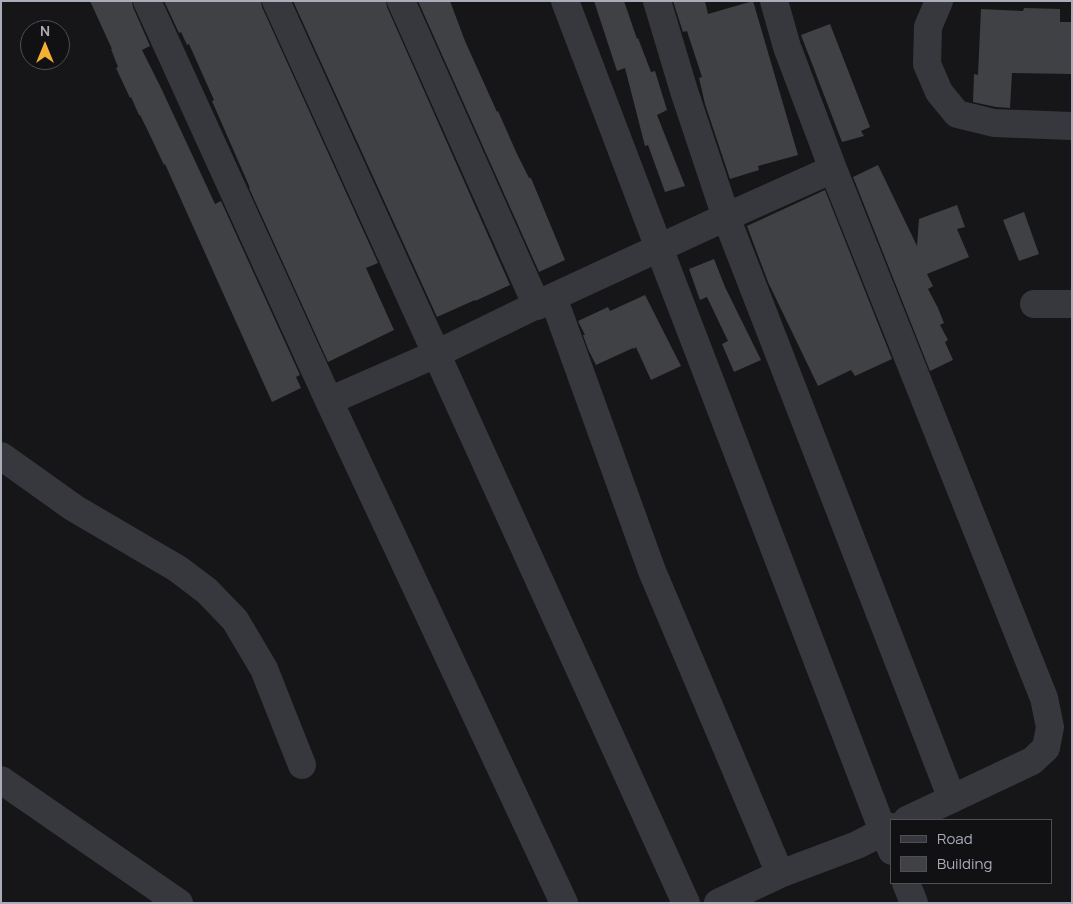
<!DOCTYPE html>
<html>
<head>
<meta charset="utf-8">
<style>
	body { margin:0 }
	#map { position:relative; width:1073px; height:904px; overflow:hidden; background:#161618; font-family:Manrope,sans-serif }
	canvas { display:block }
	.frame { position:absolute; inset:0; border:2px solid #a8adb8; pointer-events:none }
	.legend { position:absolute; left:890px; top:819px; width:162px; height:65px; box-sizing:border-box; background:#111113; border:1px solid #4d4f55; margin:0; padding:6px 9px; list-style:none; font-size:15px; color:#a8adb8 }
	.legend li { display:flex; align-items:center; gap:10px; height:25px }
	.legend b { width:25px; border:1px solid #4d4f55 }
	.north { position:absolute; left:20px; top:20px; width:50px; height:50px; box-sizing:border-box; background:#111113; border:1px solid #4d4f55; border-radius:50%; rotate:0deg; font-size:14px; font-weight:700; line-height:20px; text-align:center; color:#a8adb8 }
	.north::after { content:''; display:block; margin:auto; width:18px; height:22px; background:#f2b134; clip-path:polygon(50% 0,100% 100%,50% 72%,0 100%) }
</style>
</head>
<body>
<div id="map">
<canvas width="1073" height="904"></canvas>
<div class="frame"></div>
<ul class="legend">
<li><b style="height:6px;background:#37383d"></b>Road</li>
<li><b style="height:14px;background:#404145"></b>Building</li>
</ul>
<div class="north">N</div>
</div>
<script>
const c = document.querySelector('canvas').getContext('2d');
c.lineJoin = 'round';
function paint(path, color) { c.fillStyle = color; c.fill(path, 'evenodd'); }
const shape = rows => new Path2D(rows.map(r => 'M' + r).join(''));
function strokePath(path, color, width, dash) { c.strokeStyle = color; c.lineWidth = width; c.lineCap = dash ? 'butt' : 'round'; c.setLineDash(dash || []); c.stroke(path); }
paint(shape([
	[90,1,132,1,133,7,150,46,142,50,162,90,215,204,221,201,300,375,296,377,301,388,272,402,165,164,164,165,148,131,140,115,139,115,131,97,130,98,116,68,118,67,111,49,112,49],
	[164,1,261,1,262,7,378,263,366,268,394,330,328,362,249,188,250,188,212,101,214,100,189,44,187,45,181,32,179,33],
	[293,1,386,1,387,7,510,285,475,301,475,300,437,317],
	[418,1,450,1,465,41,497,112,498,111,517,154,529,178,531,178,565,260,539,272],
	[594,1,624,1,637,39,638,38,651,72,655,71,667,110,657,115,685,186,665,192,648,145,645,146,625,68,617,71],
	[673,1,705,1,708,14,753,1,798,155,758,166,759,170,730,179,705,104,699,78,702,77,687,31,683,32],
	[1024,8,1060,9,1060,22,1072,22,1072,74,1012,73,1010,108,996,107,973,102,974,74,978,75,981,9,1023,11],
	[830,24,870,127,861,131,864,136,842,142,801,35],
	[878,165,917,246,919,219,957,205,965,227,957,229,969,257,927,274,933,286,928,289,938,308,944,323,940,325,948,340,945,342,953,360,930,371,853,177],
	[825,190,892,359,855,376,851,370,818,386,768,282,747,226],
	[1024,212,1039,254,1019,261,1003,220],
	[714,259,725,287,761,360,734,372,722,344,728,341,707,297,700,300,689,269],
	[645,295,681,366,651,380,636,347,634,349,633,348,596,365,588,349,583,335,585,335,578,321,608,307,610,311]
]), '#404145');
strokePath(shape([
	[147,1,329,401,564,903],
	[276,1,686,903],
	[401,1,537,306],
	[565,1,659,248,883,831,892,851],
	[657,1,684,91,726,217,952,799],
	[774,1,787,47,833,169,1044,698,1050,727,1046,748,1032,761,907,820],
	[939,1,928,27,927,64,939,92,957,114,994,123,1072,126],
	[553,297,652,571,780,874],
	[1034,304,1072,304],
	[329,401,436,354,553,297,726,217,833,169],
	[1,456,74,508,178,569,207,591,235,620,264,669,302,765],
	[1,780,179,903],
	[906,883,914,903],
	[718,903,780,874,857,845,892,827]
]), '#37383d', 28);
</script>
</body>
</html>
